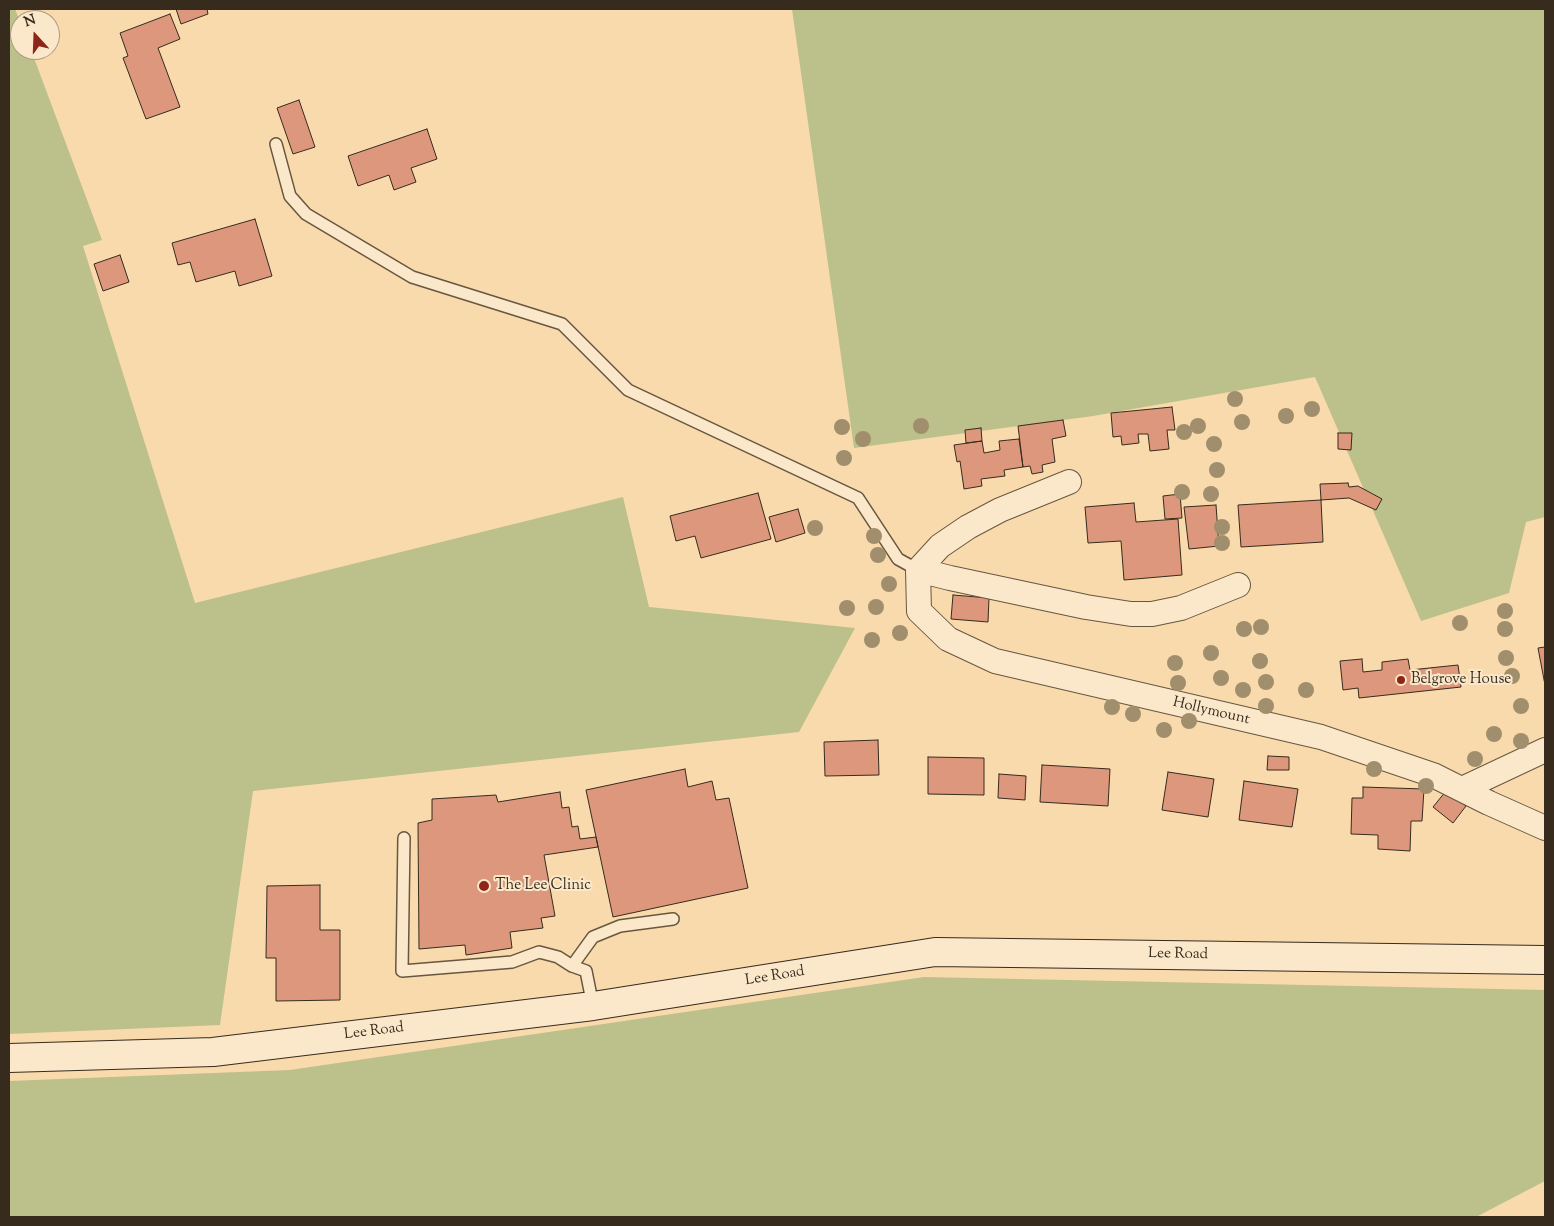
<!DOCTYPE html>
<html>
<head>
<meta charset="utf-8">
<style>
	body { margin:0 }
	#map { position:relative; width:1554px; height:1226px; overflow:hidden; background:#f9daac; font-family:"Sorts Mill Goudy",serif }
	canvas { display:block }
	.frame { position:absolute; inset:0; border:10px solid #362b1d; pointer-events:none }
	.north { position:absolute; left:10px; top:10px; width:50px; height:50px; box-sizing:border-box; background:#fbe7c9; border:1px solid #ac9c84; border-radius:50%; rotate:340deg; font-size:14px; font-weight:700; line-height:20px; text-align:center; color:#362b1d }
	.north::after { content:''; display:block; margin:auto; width:18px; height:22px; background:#8f2418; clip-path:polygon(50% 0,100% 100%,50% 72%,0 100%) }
</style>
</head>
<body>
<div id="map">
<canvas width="1554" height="1226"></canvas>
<div class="frame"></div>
<div class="north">N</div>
</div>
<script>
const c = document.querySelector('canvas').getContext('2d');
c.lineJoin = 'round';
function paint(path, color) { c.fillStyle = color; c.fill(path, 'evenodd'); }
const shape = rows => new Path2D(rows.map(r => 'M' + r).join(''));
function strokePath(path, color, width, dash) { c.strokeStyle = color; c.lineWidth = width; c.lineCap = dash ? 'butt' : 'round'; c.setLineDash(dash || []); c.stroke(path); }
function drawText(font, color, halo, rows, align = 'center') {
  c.font = font + ' "Sorts Mill Goudy",serif'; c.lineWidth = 4; c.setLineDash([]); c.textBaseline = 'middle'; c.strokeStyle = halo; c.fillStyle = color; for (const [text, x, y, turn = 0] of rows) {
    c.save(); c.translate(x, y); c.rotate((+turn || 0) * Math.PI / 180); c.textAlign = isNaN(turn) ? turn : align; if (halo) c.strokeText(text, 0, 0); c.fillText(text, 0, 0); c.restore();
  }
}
paint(shape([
	[9,9,15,9,20,22,20,50,31,50,102,240,83,246,195,603,623,497,649,607,855,628,799,732,253,791,220,1025,9,1034],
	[792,9,1545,9,1545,517,1526,522,1509,593,1421,621,1315,377,1093,416,854,448],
	[924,977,1545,990,1545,1181,1476,1217,9,1217,9,1081,290,1070]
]), '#bcc08a');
const building = shape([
	[176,9,207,9,208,14,181,24,176,9],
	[170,14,180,39,158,48,180,107,146,119,123,58,128,56,120,33,170,14],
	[299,100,315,147,293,154,277,108,299,100],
	[427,129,437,159,411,168,416,182,394,190,389,175,358,186,348,156,427,129],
	[255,219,272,276,239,286,235,271,196,282,190,262,178,265,172,243,255,219],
	[120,255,129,282,103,291,94,264,120,255],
	[1172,407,1175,430,1167,430,1169,449,1150,451,1148,434,1138,434,1139,443,1122,445,1121,436,1113,437,1111,413,1172,407],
	[1063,420,1066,436,1052,439,1055,462,1042,465,1043,472,1032,474,1030,466,1023,467,1018,426,1063,420],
	[981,428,982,441,966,443,965,430,981,428],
	[1338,433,1352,433,1351,450,1338,449,1338,433],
	[1019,439,1023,467,1004,470,1005,476,981,479,982,486,964,489,960,461,957,462,954,445,982,441,984,453,1000,450,999,441,1019,439],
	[1348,483,1349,487,1358,486,1382,499,1376,510,1349,498,1321,500,1320,484,1348,483],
	[758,493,771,539,701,558,695,536,676,541,670,516,758,493],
	[1180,494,1182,518,1165,519,1163,496,1180,494],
	[1321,500,1323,542,1241,547,1238,505,1321,500],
	[1134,503,1136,522,1178,519,1182,575,1124,580,1121,541,1088,543,1085,507,1134,503],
	[1216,505,1219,546,1189,549,1184,507,1216,505],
	[798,509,805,533,776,542,769,517,798,509],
	[953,595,989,598,988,622,951,619,953,595],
	[1545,647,1545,685,1538,648,1545,647],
	[1362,659,1363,672,1382,670,1382,662,1408,659,1410,670,1458,665,1461,687,1359,698,1358,688,1343,690,1340,661,1362,659],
	[878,740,879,775,825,776,824,742,878,740],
	[1268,756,1289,757,1289,770,1267,770,1268,756],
	[928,757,984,758,984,795,928,794,928,757],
	[1042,765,1110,769,1108,806,1040,802,1042,765],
	[685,769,688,787,712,781,716,800,729,798,748,888,613,917,586,790,685,769],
	[1168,772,1214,779,1208,817,1162,810,1168,772],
	[999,774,1026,776,1025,800,998,798,999,774],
	[1244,781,1298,789,1292,827,1239,820,1244,781],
	[1363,787,1424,789,1422,821,1411,821,1410,851,1378,849,1378,835,1351,834,1352,798,1363,798,1363,787],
	[1446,791,1466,806,1453,823,1433,807,1446,791],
	[560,792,562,808,569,807,572,827,578,826,580,839,596,837,598,847,544,855,555,916,541,918,543,928,510,932,512,948,466,955,465,945,419,949,418,823,432,820,432,799,496,795,498,802,560,792],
	[320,885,320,930,340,930,340,1000,276,1001,276,958,266,958,267,886,320,885]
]);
paint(building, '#dd977d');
strokePath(building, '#362b1d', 1);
const lane = shape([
	[276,144,290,196,306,214,412,277,562,324,628,390,858,498,898,559,918,570],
	[404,838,402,971,512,962,539,952,558,957,572,966,586,971,593,1006],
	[572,966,593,937,620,926,673,919]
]);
const street = shape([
	[918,570,940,546,968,527,1000,510,1069,482],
	[1238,585,1181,608,1152,614,1131,614,1086,607,950,578,918,570,919,611,948,639,995,661,1321,737,1433,775,1489,803,1545,828],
	[1462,789,1545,750]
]);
const secondary = shape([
	[9,1058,213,1052,593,1006,935,952,1545,960]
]);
strokePath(lane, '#675741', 14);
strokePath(street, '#675741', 26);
strokePath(secondary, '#362b1d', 30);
strokePath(lane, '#fbe7c9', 11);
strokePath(street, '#fbe7c9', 24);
strokePath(secondary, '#fbe7c9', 28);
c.fillStyle = '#a08e6c';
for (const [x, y] of [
	[1235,399],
	[1312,409],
	[1286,416],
	[1242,422],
	[921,426],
	[1198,426],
	[842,427],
	[1184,432],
	[863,439],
	[1214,444],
	[844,458],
	[1217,470],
	[1182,492],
	[1211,494],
	[1222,527],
	[815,528],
	[874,536],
	[1222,543],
	[878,555],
	[889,584],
	[876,607],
	[847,608],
	[1505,611],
	[1460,623],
	[1261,627],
	[1244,629],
	[1505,629],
	[900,633],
	[872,640],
	[1211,653],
	[1506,658],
	[1260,661],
	[1175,663],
	[1512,676],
	[1221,678],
	[1266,682],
	[1178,683],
	[1243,690],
	[1306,690],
	[1266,706],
	[1521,706],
	[1112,707],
	[1133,714],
	[1189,721],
	[1164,730],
	[1494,734],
	[1521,741],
	[1475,759],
	[1374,769],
	[1426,786]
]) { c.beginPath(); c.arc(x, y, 8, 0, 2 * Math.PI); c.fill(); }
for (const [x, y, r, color] of [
	[1401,680,5,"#8f2418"],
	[484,886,6,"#8f2418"]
]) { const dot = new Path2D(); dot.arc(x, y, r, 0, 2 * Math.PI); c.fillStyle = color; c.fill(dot); strokePath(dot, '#fbe7c9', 2); }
drawText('15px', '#362b1d', '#fbe7c9', [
	["Belgrove House",1411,680],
	["The Lee Clinic",495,886]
], 'left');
drawText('15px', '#362b1d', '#fbe7c9', [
	["Hollymount",1211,712,13],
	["Lee Road",1178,955,1],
	["Lee Road",775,977,-9],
	["Lee Road",374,1032,-7]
]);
</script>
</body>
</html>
